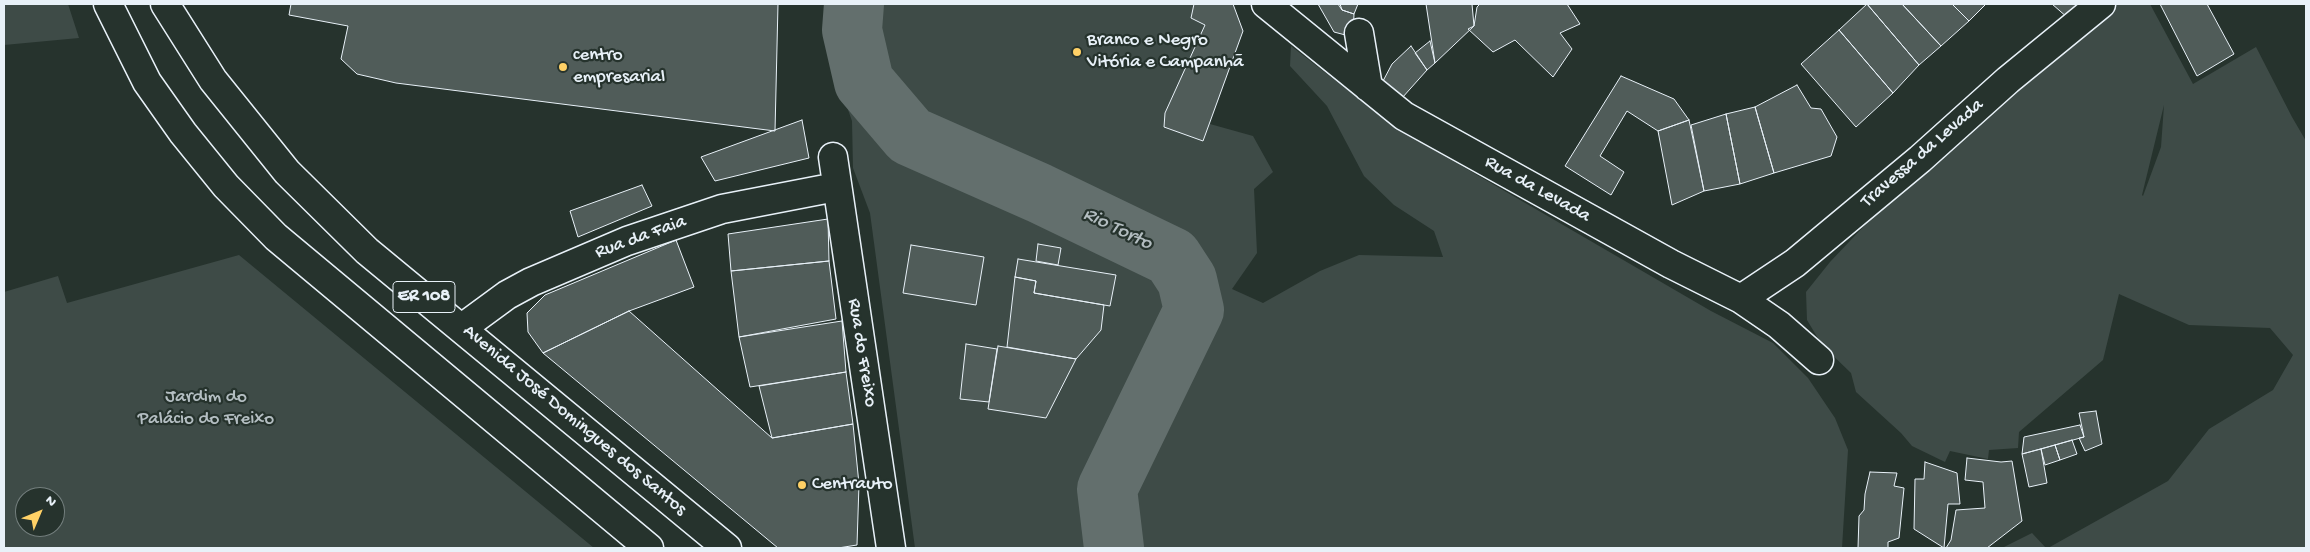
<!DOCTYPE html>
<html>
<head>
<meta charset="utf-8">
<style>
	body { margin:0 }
	#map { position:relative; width:2310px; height:552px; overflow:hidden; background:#26332d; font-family:"Gochi Hand",sans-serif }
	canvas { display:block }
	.frame { position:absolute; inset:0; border:5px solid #e8f1f8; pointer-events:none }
	.north { position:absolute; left:15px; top:487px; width:50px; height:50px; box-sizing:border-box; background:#26332d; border:1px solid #747f7e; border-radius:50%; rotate:45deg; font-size:14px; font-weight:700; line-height:20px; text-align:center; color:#e8f1f8 }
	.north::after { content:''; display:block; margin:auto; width:18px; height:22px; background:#ffd166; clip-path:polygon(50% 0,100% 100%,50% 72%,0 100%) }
</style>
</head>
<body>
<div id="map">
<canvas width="2310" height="552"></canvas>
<div class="frame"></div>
<div class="north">N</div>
</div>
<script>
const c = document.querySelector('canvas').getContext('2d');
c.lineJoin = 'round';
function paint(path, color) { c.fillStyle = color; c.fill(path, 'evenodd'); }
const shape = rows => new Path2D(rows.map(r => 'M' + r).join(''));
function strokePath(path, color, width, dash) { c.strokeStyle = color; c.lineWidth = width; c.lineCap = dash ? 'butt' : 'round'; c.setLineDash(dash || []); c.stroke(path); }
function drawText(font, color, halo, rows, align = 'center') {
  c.font = font + ' "Gochi Hand",sans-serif'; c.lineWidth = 4.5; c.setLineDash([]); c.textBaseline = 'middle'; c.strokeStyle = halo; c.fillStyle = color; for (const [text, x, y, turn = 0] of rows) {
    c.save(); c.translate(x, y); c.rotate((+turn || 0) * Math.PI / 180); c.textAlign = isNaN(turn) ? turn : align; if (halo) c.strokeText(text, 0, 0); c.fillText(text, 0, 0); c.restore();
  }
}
paint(shape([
	[4,4,68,4,79,38,4,45],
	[838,4,1233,4,1243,31,1210,124,1253,136,1273,172,1254,189,1257,253,1232,289,1263,303,1320,271,1359,255,1443,257,1434,231,1394,205,1364,176,1327,106,1290,66,1291,46,1398,129,1711,311,1773,343,1808,378,1835,418,1848,450,1842,548,915,548,870,213,853,168,852,121,839,84],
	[2118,4,2150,4,2193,84,2256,47,2292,117,2306,141,2306,548,2048,548,2168,481,2209,429,2273,390,2293,355,2270,328,2189,325,2119,294,2103,360,2019,432,2018,448,1989,450,1988,459,1950,451,1945,462,1912,446,1901,433,1856,392,1851,373,1822,345,1807,320,1806,292,1830,262,1866,224],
	[2164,105,2161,147,2143,196,2142,195],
	[239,255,594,548,4,548,4,292,58,276,67,303],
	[25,497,55,497,55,527,25,527],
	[2032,533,2046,548,2002,548]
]), '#3e4b47');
strokePath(shape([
	[854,4,852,30,864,82,910,136,1039,193,1172,257,1187,280,1194,310,1107,489,1114,548]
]), '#636f6d', 60);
const building = shape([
	[291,4,778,4,775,131,396,83,357,74,341,59,348,26,289,15,291,4],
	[1194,4,1233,4,1243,31,1203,141,1164,127,1165,113,1205,25,1191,18,1194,4],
	[1318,4,1340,4,1342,10,1354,14,1353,37,1334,32,1318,4],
	[1338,4,1358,4,1354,14,1342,10,1338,4],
	[1426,4,1472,4,1474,26,1435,63,1426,4],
	[1480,4,1567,4,1580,24,1560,33,1572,49,1553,77,1515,40,1493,52,1468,29,1474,26,1477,7,1480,4],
	[1867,4,1902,4,1941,46,1919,65,1867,4],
	[1867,4,1919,65,1893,93,1839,30,1867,4],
	[1902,4,1952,4,1969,21,1941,46,1902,4],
	[1952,4,1986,4,1969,21,1952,4],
	[2052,4,2082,4,2068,18,2052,4],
	[2160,4,2207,4,2234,54,2197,76,2160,4],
	[1839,30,1893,93,1856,127,1801,64,1839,30],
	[1430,41,1435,63,1427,70,1415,53,1430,41],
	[1411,46,1427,70,1402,98,1383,81,1392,64,1411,46],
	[1621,76,1674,99,1689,120,1658,131,1627,111,1600,156,1624,172,1611,195,1565,166,1621,76],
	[1797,85,1811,108,1821,109,1837,137,1831,156,1774,173,1755,107,1797,85],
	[1755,107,1774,173,1740,184,1726,114,1755,107],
	[1726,114,1740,184,1704,191,1691,125,1726,114],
	[802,120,809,158,715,181,701,157,802,120],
	[1689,120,1704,191,1672,205,1658,131,1689,120],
	[642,185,652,206,578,237,570,211,642,185],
	[828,219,829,261,731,271,728,234,828,219],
	[676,240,694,287,629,311,543,353,528,332,527,313,545,295,676,240],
	[1038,244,1061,248,1058,265,1036,261,1038,244],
	[911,245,984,257,976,305,903,293,911,245],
	[1018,259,1116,275,1110,306,1034,293,1036,281,1015,277,1018,259],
	[829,261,836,319,739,337,731,271,829,261],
	[1015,277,1036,281,1034,293,1104,305,1101,330,1076,359,1007,347,1015,277],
	[629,311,772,438,853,424,859,484,857,545,838,548,778,548,543,353,629,311],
	[842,321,846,372,750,387,739,337,842,321],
	[966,344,997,349,989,402,960,399,966,344],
	[998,346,1076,359,1046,418,988,409,998,346],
	[846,372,853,424,772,438,759,386,846,372],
	[2096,411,2102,444,2085,451,2079,438,2084,437,2079,413,2096,411],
	[2080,425,2084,437,2022,454,2024,437,2080,425],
	[2072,440,2077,454,2060,460,2055,445,2072,440],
	[2055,445,2060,460,2045,465,2041,449,2055,445],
	[2041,449,2047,483,2029,487,2022,454,2041,449],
	[1967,458,2001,462,2012,461,2022,521,1987,548,1946,548,1951,540,1956,510,1985,508,1983,482,1965,480,1967,458],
	[1925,462,1957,473,1960,504,1948,504,1944,548,1914,529,1915,479,1924,479,1925,462],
	[1870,472,1897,473,1894,486,1904,488,1899,538,1888,542,1888,548,1858,548,1859,516,1864,510,1865,494,1870,472]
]);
paint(building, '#505c59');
strokePath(building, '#e8f1f8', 1);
const minor = shape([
	[1266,4,1404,116,1671,264,1741,299,1779,325,1819,360],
	[1359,33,1368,87],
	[833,157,891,548],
	[1741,299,1795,263,1920,159,2008,80,2101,4],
	[462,328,507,295,531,282,627,241,722,209,836,187]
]);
const primary = shape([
	[108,4,147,82,183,133,226,186,276,237,649,548],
	[165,4,213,80,287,172,367,251,727,548]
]);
strokePath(minor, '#e8f1f8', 31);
strokePath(primary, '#e8f1f8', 31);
strokePath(minor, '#26332d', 28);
strokePath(primary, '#26332d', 28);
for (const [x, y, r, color] of [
	[1077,52,5,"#ffd166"],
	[563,67,5,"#ffd166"],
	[802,485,5,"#ffd166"]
]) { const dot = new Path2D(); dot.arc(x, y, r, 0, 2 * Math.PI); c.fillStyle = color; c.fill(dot); strokePath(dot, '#26332d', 2); }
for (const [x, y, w] of [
	[424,297,62]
]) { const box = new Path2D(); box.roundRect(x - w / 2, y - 15.5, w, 31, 4); c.fillStyle = '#26332d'; c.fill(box); strokePath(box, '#e8f1f8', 1); }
drawText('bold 18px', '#e8f1f8', null, [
	["ER 108",424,297]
]);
drawText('19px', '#e8f1f8', '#26332d', [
	["Branco e Negro",1087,41],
	["Vitória e Campanhã",1087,63],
	["centro",573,56],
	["empresarial",573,78],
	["Centrauto",812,485]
], 'left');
drawText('19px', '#e8f1f8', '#26332d', [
	["Travessa da Levada",1923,154,-41],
	["Rua da Levada",1537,190,29],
	["Rua da Faia",641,238,-20],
	["Rua do Freixo",861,353,81],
	["Avenida José Domingues dos Santos",574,421,40]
]);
drawText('19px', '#b5bfc3', '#26332d', [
	["Jardim do",206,398],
	["Palácio do Freixo",206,420]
]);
drawText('italic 20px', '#b3bdc0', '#26332d', [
	["Rio Torto",1117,230,26]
]);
</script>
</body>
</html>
